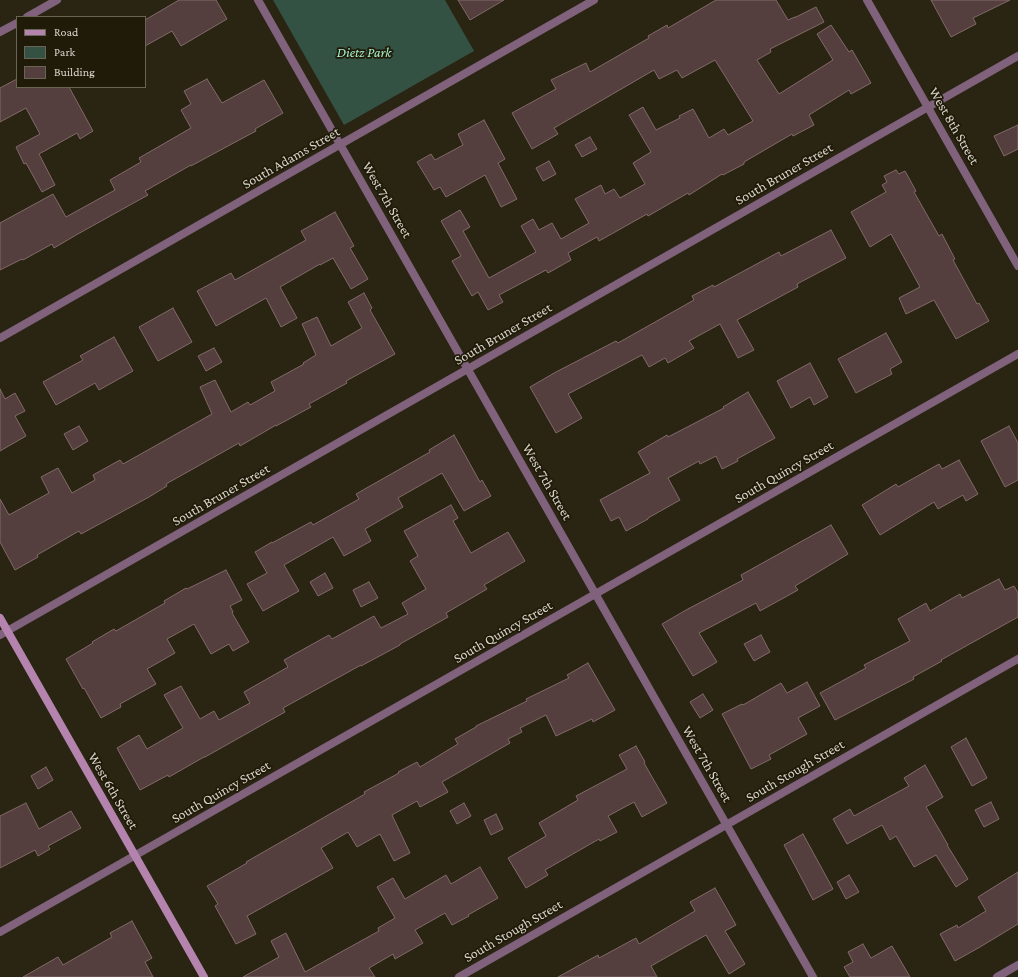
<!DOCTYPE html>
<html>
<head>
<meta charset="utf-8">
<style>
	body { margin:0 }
	#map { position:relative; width:1018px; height:977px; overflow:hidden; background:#2a2413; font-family:"Crimson Pro",serif }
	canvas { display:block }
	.legend { position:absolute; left:16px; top:16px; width:130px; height:72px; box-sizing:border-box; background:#201a09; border:1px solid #6a6456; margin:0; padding:5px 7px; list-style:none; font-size:12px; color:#d8d4ca }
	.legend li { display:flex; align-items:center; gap:8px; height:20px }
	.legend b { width:20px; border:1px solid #6a6456 }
</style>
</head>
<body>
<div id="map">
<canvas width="1018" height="977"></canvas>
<ul class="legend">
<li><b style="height:5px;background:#b584ae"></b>Road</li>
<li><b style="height:11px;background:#335243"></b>Park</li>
<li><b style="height:11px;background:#543e3e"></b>Building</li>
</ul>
</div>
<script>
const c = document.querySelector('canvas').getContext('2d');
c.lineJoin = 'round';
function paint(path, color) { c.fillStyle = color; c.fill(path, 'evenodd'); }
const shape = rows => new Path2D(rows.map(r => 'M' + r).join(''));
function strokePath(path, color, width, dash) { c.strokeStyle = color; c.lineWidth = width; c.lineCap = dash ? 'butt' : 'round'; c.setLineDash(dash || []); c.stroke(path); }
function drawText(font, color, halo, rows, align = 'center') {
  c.font = font + ' "Crimson Pro",serif'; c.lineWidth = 3.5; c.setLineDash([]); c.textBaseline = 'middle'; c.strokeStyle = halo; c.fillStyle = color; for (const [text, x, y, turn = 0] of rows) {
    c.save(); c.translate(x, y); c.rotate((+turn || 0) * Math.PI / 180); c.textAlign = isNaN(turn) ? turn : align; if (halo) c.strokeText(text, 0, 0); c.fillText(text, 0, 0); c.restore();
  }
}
paint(shape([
	[273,0,445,0,474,51,344,125]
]), '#335243');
const building = shape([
	[179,0,216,0,227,19,181,46,172,31,145,46,145,20,179,0],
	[458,0,504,0,470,20,458,0],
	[716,0,776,0,788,20,795,17,796,17,816,7,824,22,770,49,771,52,757,60,779,94,833,60,817,34,831,25,849,52,852,50,871,83,851,94,849,90,809,115,814,125,793,136,792,134,744,162,744,164,723,175,722,174,689,195,688,193,648,216,647,214,599,241,597,237,568,253,571,260,548,273,546,270,499,295,503,302,488,310,478,292,472,296,452,261,461,256,441,221,460,210,470,227,463,231,489,278,536,252,521,226,533,219,539,230,552,223,561,239,589,223,575,199,601,185,605,194,614,189,620,198,645,184,633,163,651,152,629,115,643,107,656,130,680,118,679,116,693,109,709,138,724,129,728,135,753,121,715,60,682,78,677,70,659,79,654,70,554,128,558,134,532,149,512,113,556,89,551,80,586,63,590,72,649,38,648,36,667,25,668,28,716,0],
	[931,0,1010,0,973,18,976,24,951,37,931,0],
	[17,79,17,87,69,87,93,131,80,139,77,133,39,154,55,185,42,192,26,163,24,164,16,147,40,134,26,108,0,122,0,88,17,79],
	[207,79,222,103,264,80,283,113,255,129,256,131,228,146,191,166,191,165,145,191,148,195,76,235,54,248,52,244,23,260,22,259,0,270,0,223,53,194,66,217,115,190,110,180,141,162,139,158,191,128,181,110,191,104,184,91,207,79],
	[484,120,505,159,498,163,517,199,501,207,485,175,446,197,440,187,434,190,417,162,431,154,435,160,463,145,458,134,484,120],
	[1018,125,1018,149,1004,156,994,136,1018,125],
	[590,137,597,149,582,157,575,145,590,137],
	[549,161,556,174,543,181,536,168,549,161],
	[896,170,899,174,905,171,916,191,914,192,939,236,942,234,955,259,953,260,977,304,979,303,989,321,956,339,934,300,906,314,899,298,920,287,891,234,870,247,851,212,886,192,882,185,887,182,884,176,896,170],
	[335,212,354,246,350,248,368,279,351,289,333,258,320,265,320,264,280,287,297,318,281,327,266,298,216,326,197,291,231,273,235,280,306,240,301,231,335,212],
	[831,230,846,258,797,284,798,287,737,320,754,350,738,358,720,324,689,341,694,348,668,363,665,358,649,367,642,355,568,394,582,418,556,433,530,387,556,372,616,341,618,343,694,300,692,296,713,285,714,287,779,252,781,256,831,230],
	[364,293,372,308,370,310,395,354,346,381,347,383,309,404,311,407,276,426,276,425,240,446,239,443,166,484,167,486,149,497,81,534,79,531,37,555,38,557,15,570,0,542,0,499,9,515,49,493,41,477,58,468,72,493,95,480,93,475,120,460,123,464,212,414,200,387,215,380,231,412,248,402,250,405,275,391,271,382,304,364,303,363,316,355,302,324,317,317,331,346,362,328,348,302,364,293],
	[173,308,192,342,158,361,139,327,173,308],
	[886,333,902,362,890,369,892,374,856,393,838,359,886,333],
	[114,337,133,371,99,390,95,383,56,405,43,382,83,360,80,356,114,337],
	[214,348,222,362,206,371,198,356,214,348],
	[810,363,828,397,814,405,810,397,791,408,777,381,810,363],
	[0,389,5,399,15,393,25,411,15,416,26,436,0,451,0,389],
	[748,392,775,438,737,459,738,461,722,469,716,456,700,464,699,461,668,478,680,500,648,518,648,519,626,531,619,517,611,521,600,500,650,473,638,452,667,435,668,437,724,408,723,407,748,392],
	[79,426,88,441,73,450,64,434,79,426],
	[1009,426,1018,443,1018,480,1005,487,981,441,1009,426],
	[454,435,480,482,482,480,491,496,464,511,442,473,398,498,403,507,365,529,371,541,344,556,333,537,284,565,299,591,263,611,247,584,267,573,255,552,272,542,272,543,311,522,313,525,359,499,356,494,430,452,429,450,454,435],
	[959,460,978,494,966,501,963,495,938,509,934,502,880,535,862,505,896,484,898,487,939,464,942,469,959,460],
	[451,505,458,518,453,521,471,553,508,532,525,561,484,585,487,589,446,613,448,617,400,644,400,645,361,666,361,665,283,708,285,712,205,757,204,757,169,777,168,775,140,790,117,748,139,735,147,749,183,728,164,695,181,686,200,719,214,711,219,720,250,703,244,692,288,667,284,660,329,635,332,639,374,616,381,628,408,614,402,603,426,589,410,561,418,556,404,531,451,505],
	[831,525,848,554,795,586,798,590,760,611,756,603,699,633,717,662,693,676,662,624,686,610,743,580,741,575,831,525],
	[226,570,242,600,230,606,233,612,232,613,249,642,233,651,229,644,211,654,194,624,167,639,175,653,147,669,156,684,120,704,121,707,101,718,84,688,83,689,66,659,93,643,92,642,114,629,116,631,165,603,164,601,186,588,187,589,226,570],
	[325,573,333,588,318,596,310,582,325,573],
	[999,579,1005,590,1014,586,1018,593,1018,617,941,660,942,661,913,677,914,679,835,720,820,693,866,668,864,665,910,641,898,619,926,603,930,611,960,594,962,598,999,579],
	[369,582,378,598,361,607,353,590,369,582],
	[761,635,770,652,754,661,744,644,761,635],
	[588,663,615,710,593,722,592,719,556,736,546,715,520,728,522,732,508,739,510,743,442,782,448,792,420,807,417,801,392,815,410,853,394,861,380,834,357,847,348,832,321,848,333,868,247,916,256,934,236,944,215,906,218,904,207,886,247,863,246,862,365,794,364,792,399,773,398,772,417,762,420,767,458,744,455,739,476,727,476,726,527,701,526,699,569,678,567,675,588,663],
	[807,682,820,706,798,718,807,734,769,755,771,759,751,769,722,714,742,704,743,705,781,683,787,693,807,682],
	[703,694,713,710,700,718,690,702,703,694],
	[966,738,987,778,972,786,951,747,966,738],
	[636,746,645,762,644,763,667,803,642,817,634,802,608,816,617,832,600,841,599,839,545,870,548,875,526,888,508,858,546,836,539,823,578,800,576,796,627,769,619,755,636,746],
	[925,765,943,797,926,807,948,845,947,845,968,879,956,887,936,855,914,867,896,836,890,840,882,825,847,844,833,819,850,809,854,816,909,786,904,778,925,765],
	[46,767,53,780,38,789,31,776,46,767],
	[991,802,999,819,984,827,975,810,991,802],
	[26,803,39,829,71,811,81,828,48,846,50,849,38,856,35,850,0,868,0,816,26,803],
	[464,803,471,816,457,824,450,811,464,803],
	[496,814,503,829,491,835,484,820,496,814],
	[803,834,833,889,813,900,784,845,803,834],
	[480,867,498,898,468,915,469,916,452,925,445,913,415,930,423,943,395,959,393,954,369,968,375,977,243,977,279,957,271,941,286,933,305,972,379,931,378,928,395,918,377,887,393,878,405,899,446,875,451,884,480,867],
	[1018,872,1018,924,980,947,955,961,940,934,957,925,958,928,986,911,978,897,1018,872],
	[849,875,859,892,846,899,837,882,849,875],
	[715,888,736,925,725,931,745,964,729,974,706,935,651,966,657,977,558,977,598,955,599,958,636,938,639,944,695,911,690,902,715,888],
	[132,921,152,958,145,962,153,977,23,977,58,957,63,965,112,937,110,933,132,921],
	[863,944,871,958,892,946,910,977,850,977,844,967,853,962,848,952,863,944]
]);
paint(building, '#543e3e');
strokePath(building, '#816a69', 1);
strokePath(shape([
	[258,0,813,977],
	[867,0,1018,266],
	[27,17,57,0],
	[0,32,17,23],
	[0,338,594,0],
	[0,635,1018,56],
	[0,932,1018,354],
	[459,977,1018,659],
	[997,977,1018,965]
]), '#80627c', 8);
strokePath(shape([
	[0,618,204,977]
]), '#b584ae', 8);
drawText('italic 14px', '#a4f0cc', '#201a09', [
	["Dietz Park",364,53]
]);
drawText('14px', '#d8d4ca', '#201a09', [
	["West 8th Street",954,126,60],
	["South Adams Street",291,158,-30],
	["South Bruner Street",784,174,-30],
	["West 7th Street",387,200,60],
	["South Bruner Street",503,334,-30],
	["South Quincy Street",784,472,-30],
	["West 7th Street",547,482,60],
	["South Bruner Street",221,495,-30],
	["South Quincy Street",503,632,-30],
	["West 7th Street",707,764,60],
	["South Stough Street",795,771,-30],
	["West 6th Street",113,791,60],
	["South Quincy Street",221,792,-30],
	["South Stough Street",513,931,-30]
]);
</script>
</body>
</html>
